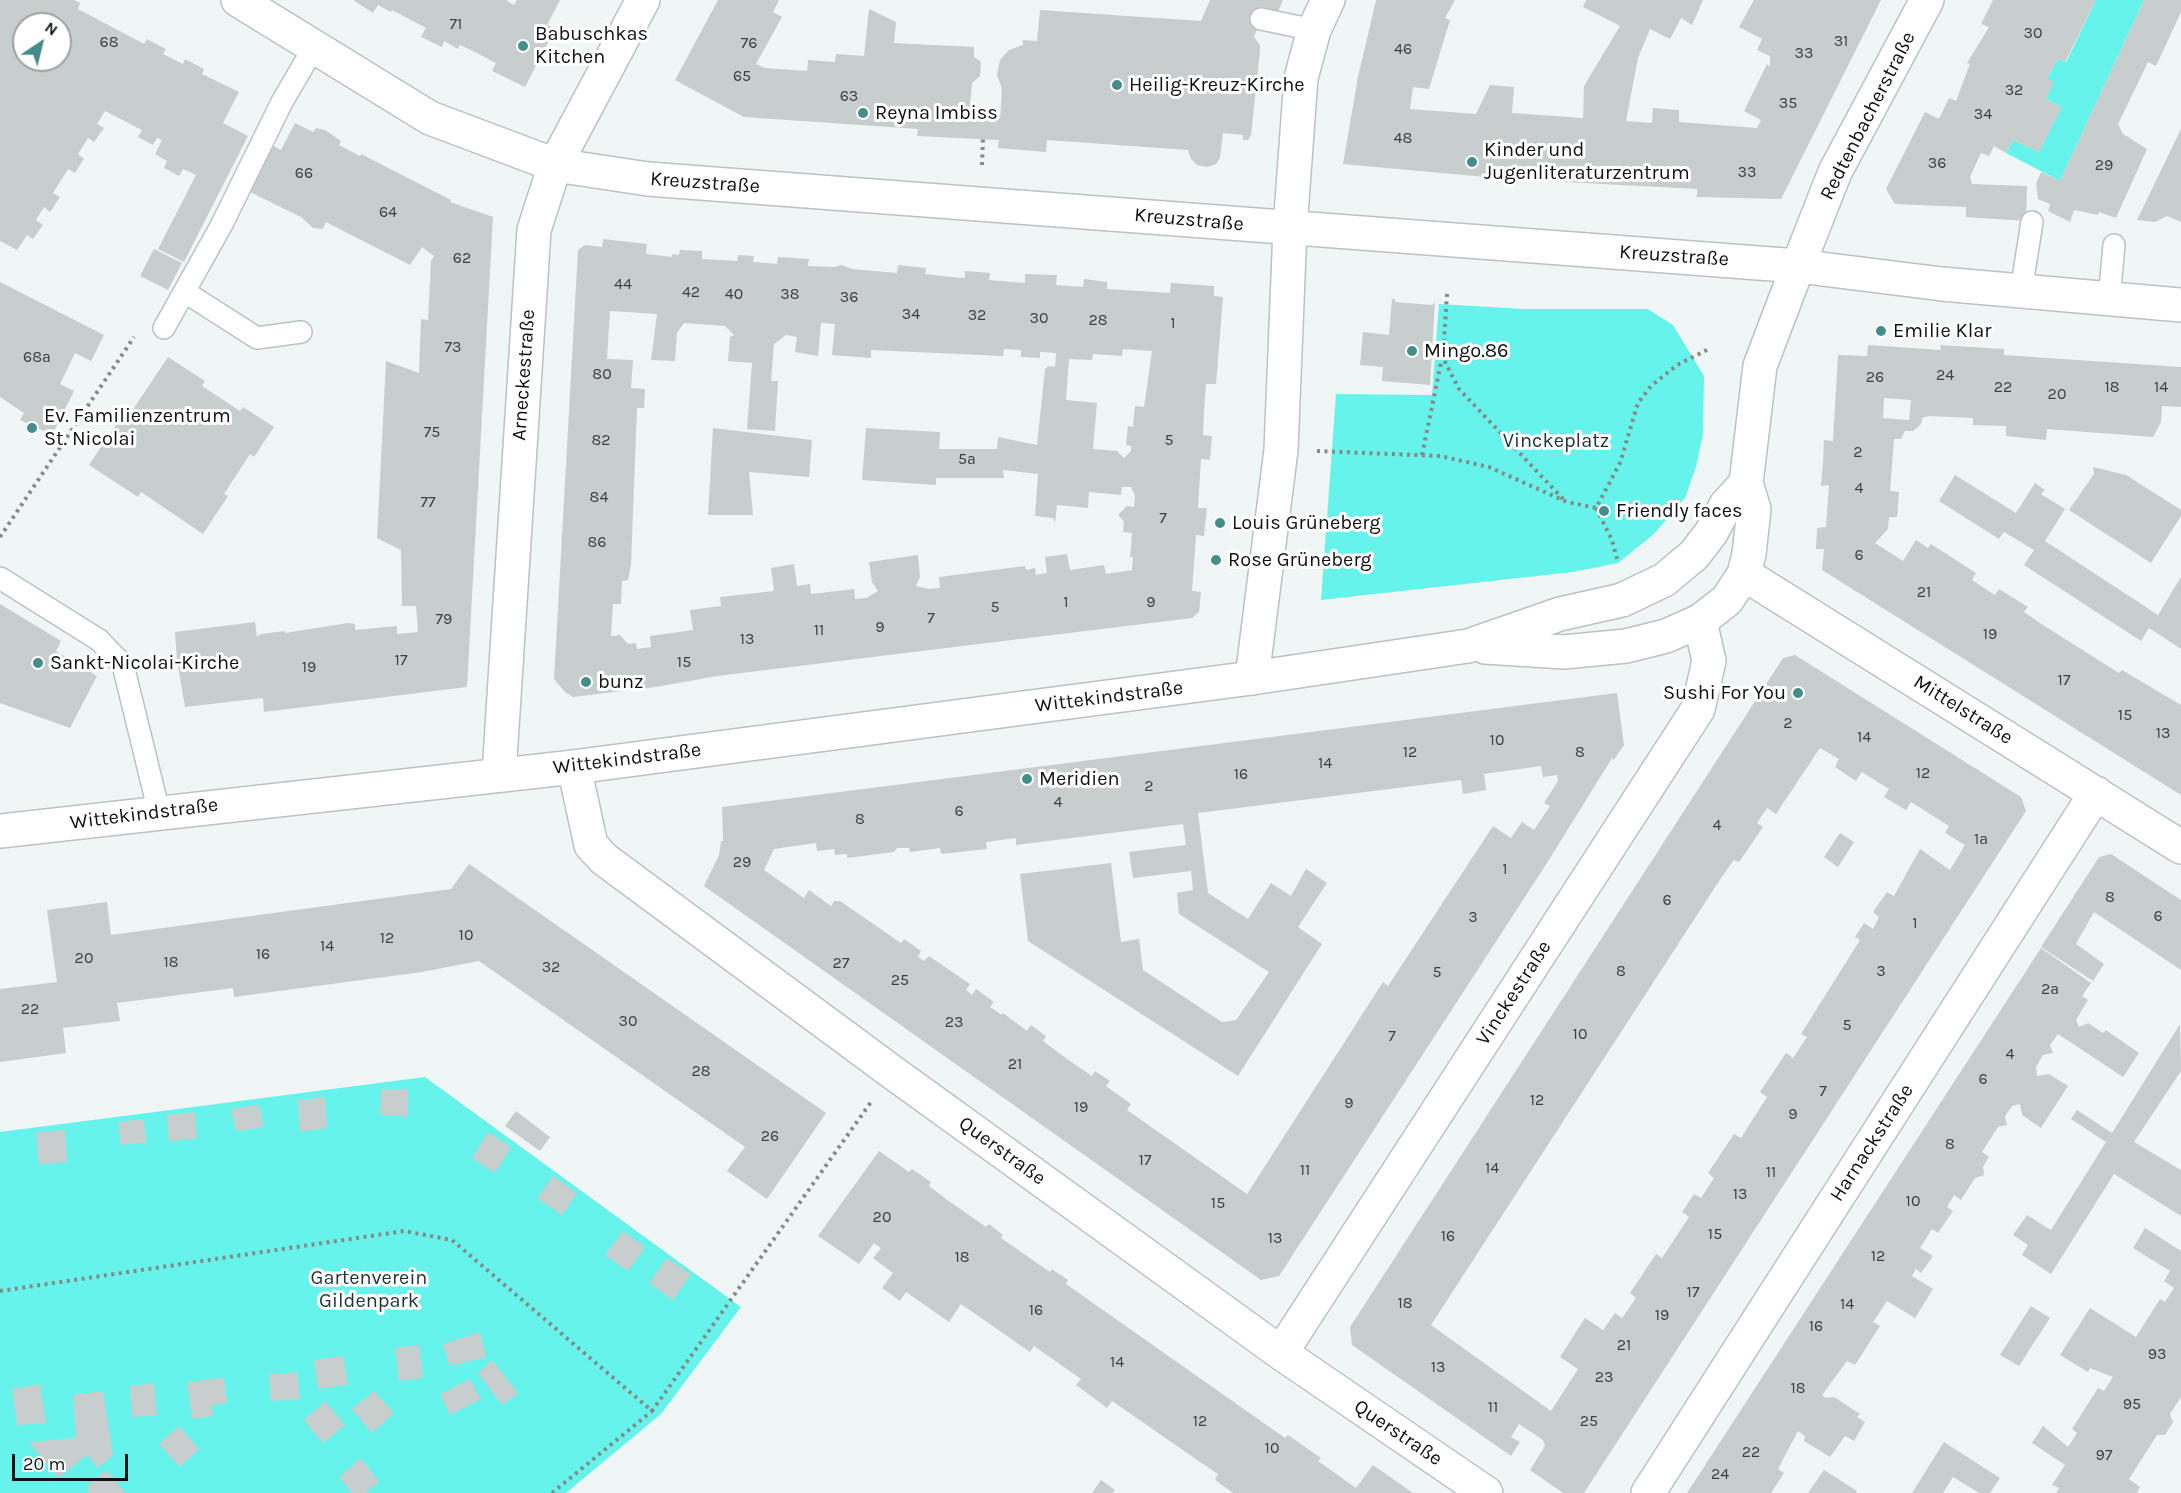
<!DOCTYPE html>
<html>
<head>
<meta charset="utf-8">
<style>
	body { margin:0 }
	#map { position:relative; width:2181px; height:1493px; overflow:hidden; background:#f0f6f5; font-family:Karla,sans-serif }
	canvas { display:block }
	.north { position:absolute; left:12px; top:12px; width:60px; height:60px; box-sizing:border-box; background:#fff; border:2px solid #9fa0a0; border-radius:50%; rotate:35deg; font-size:16px; font-weight:700; line-height:24px; text-align:center; color:#101212 }
	.north::after { content:''; display:block; margin:auto; width:21px; height:27px; background:#458d88; clip-path:polygon(50% 0,100% 100%,50% 72%,0 100%) }
	.scale { position:absolute; left:12px; top:1454px; width:116px; height:27px; box-sizing:border-box; border:3px solid #101212; border-top:0; padding-left:8px; font-size:18px; line-height:21px; white-space:nowrap; color:#101212; -webkit-text-stroke:4px #fff; paint-order:stroke }
</style>
</head>
<body>
<div id="map">
<canvas width="2181" height="1493"></canvas>
<div class="north">N</div>
<div class="scale">20 m</div>
</div>
<script>
const c = document.querySelector('canvas').getContext('2d');
c.lineJoin = 'round';
function paint(path, color) { c.fillStyle = color; c.fill(path, 'evenodd'); }
const shape = rows => new Path2D(rows.map(r => 'M' + r).join(''));
function strokePath(path, color, width, dash) { c.strokeStyle = color; c.lineWidth = width; c.lineCap = dash ? 'butt' : 'round'; c.setLineDash(dash || []); c.stroke(path); }
function drawText(font, color, halo, rows, align = 'center') {
  c.font = font + ' Karla,sans-serif'; c.lineWidth = 6; c.setLineDash([]); c.textBaseline = 'middle'; c.strokeStyle = halo; c.fillStyle = color; for (const [text, x, y, turn = 0] of rows) {
    c.save(); c.translate(x, y); c.rotate((+turn || 0) * Math.PI / 180); c.textAlign = isNaN(turn) ? turn : align; if (halo) c.strokeText(text, 0, 0); c.fillText(text, 0, 0); c.restore();
  }
}
paint(shape([
	[2096,0,2144,0,2060,181,2006,153,2013,140,2039,152,2061,107,2046,99,2047,78,2058,59,2066,62],
	[1439,304,1523,309,1648,309,1673,325,1704,376,1703,434,1696,467,1685,498,1654,534,1618,563,1573,572,1321,600,1336,394,1432,395],
	[425,1077,741,1307,661,1414,566,1493,0,1493,0,1132]
]), '#66f3ec');
paint(shape([
	[0,0,74,0,80,3,78,9,144,44,147,39,166,49,163,54,183,64,185,59,204,69,202,74,239,92,223,123,248,136,184,262,158,249,196,175,183,169,179,176,164,168,167,161,155,154,162,140,157,138,153,145,138,137,142,130,105,111,97,124,104,128,94,142,88,138,78,154,84,159,75,173,68,169,53,193,60,197,50,212,44,207,36,220,43,225,33,239,27,235,17,250,0,241],
	[24,24,60,24,60,60,24,60],
	[353,0,506,0,514,5,517,0,560,0,547,25,555,29,525,87,492,71,496,63,477,53,460,45,458,49,444,41,442,47,421,37,426,28,392,10,391,12,378,5,373,13],
	[718,0,779,0,773,12,782,17,756,64,765,68,807,71,808,60,835,62,836,54,864,56,869,9,896,22,894,43,974,47,974,57,981,62,980,76,972,83,969,117,1000,119,1002,89,997,75,1000,60,1009,50,1023,45,1023,40,1037,41,1040,10,1201,21,1210,0,1283,0,1276,16,1264,11,1254,37,1260,45,1260,51,1251,135,1248,140,1243,140,1243,135,1223,133,1220,158,1216,164,1207,167,1197,165,1191,159,1188,150,1047,140,1046,152,998,148,999,140,917,136,918,129,744,117,675,80],
	[1376,0,1455,0,1445,18,1450,20,1429,89,1413,87,1410,109,1476,114,1490,85,1514,87,1512,113,1583,118,1584,86,1620,26,1583,7,1586,0,1703,0,1692,25,1681,18,1670,39,1650,29,1638,58,1626,121,1652,123,1653,108,1679,110,1679,122,1757,128,1761,120,1744,111,1767,64,1770,67,1770,56,1757,50,1762,39,1739,27,1754,0,1881,0,1781,199,1697,197,1697,189,1507,179,1343,164,1358,77],
	[1993,0,2096,0,2065,62,2058,59,2047,78,2054,82,2046,99,2062,107,2039,152,2013,140,2006,153,1994,146,1989,156,1981,153,1970,177,1972,184,2027,186,2026,221,1966,217,1966,207,1895,204,1886,189,1925,112,1939,119,1949,98,1956,101,1970,64,1967,63,1989,27,1981,24],
	[2144,0,2181,0,2181,12,2156,66,2148,62,2118,124,2123,134,2147,149,2116,218,2099,212,2098,215,2074,210,2070,222,2048,211,2050,204,2038,199,2036,184,2041,172,2060,181],
	[295,123,313,132,316,128,325,130,341,141,339,145,360,156,361,154,451,200,450,202,493,217,467,687,264,712,263,698,185,707,177,660,175,632,255,622,257,637,261,634,285,631,285,633,348,623,355,624,355,630,397,626,397,634,418,632,416,606,402,606,401,550,377,538,386,361,419,373,421,319,428,320,431,261,434,256,422,247,410,265,326,222,323,229,313,228,301,217,248,191,272,145,281,150],
	[2181,129,2181,222,2167,216,2155,222,2137,220],
	[603,239,647,244,646,254,672,257,672,254,679,255,680,250,702,251,702,259,737,261,738,255,754,256,753,262,777,264,778,257,809,259,808,266,834,267,842,265,852,269,897,273,898,265,926,268,925,274,951,277,965,278,965,271,990,273,989,280,1025,283,1025,274,1057,275,1056,285,1083,287,1084,279,1107,282,1107,289,1170,293,1171,283,1214,286,1214,296,1223,297,1216,384,1206,384,1204,412,1203,435,1212,436,1210,460,1201,459,1198,508,1207,508,1204,536,1196,535,1192,591,1201,592,1199,612,1192,618,717,676,656,687,573,697,565,692,554,679,578,250,585,245,602,247],
	[610,311,657,314,651,360,675,361,677,333,684,323,725,326,734,335,730,337,728,361,752,363,747,429,775,431,778,381,771,381,774,344,786,335,797,337,795,352,818,356,821,323,835,324,832,355,871,358,871,350,1003,356,1004,349,1021,350,1021,357,1040,358,1040,352,1056,353,1055,367,1049,366,1045,369,1037,445,998,437,997,449,939,449,940,432,866,428,862,480,936,485,936,478,1004,478,1003,470,1038,474,1035,516,1053,518,1055,523,1057,505,1088,508,1089,492,1121,495,1122,487,1131,487,1135,496,1134,507,1127,506,1118,515,1124,521,1123,532,1132,533,1130,557,1133,557,1132,570,1106,574,1104,565,1070,570,1067,554,1045,557,1047,573,1036,575,1035,568,1026,570,1025,566,939,577,940,588,929,589,916,586,920,577,918,555,869,562,872,582,878,591,866,598,855,599,854,589,811,594,810,584,797,586,794,564,771,568,774,591,720,597,721,606,690,610,693,630,650,636,651,647,637,649,636,643,628,644,620,635,611,636,613,604,621,604,622,581,628,580,631,564,637,408,644,408,645,389,631,388,633,360,607,359],
	[1123,349,1152,351,1144,407,1135,406,1133,427,1128,426,1126,445,1131,446,1131,451,1124,458,1117,451,1093,449,1097,403,1066,400,1069,359,1092,360,1093,354,1122,356],
	[154,249,182,263,168,290,140,276],
	[0,282,104,335,91,361,75,353,60,384,74,391,52,435,20,420,24,413,0,397],
	[1392,299,1395,299,1395,302,1432,305,1435,302,1430,385,1382,381,1383,367,1360,365,1363,332,1389,335],
	[1868,345,1941,350,1940,345,2004,349,2004,355,2181,367,2181,407,2162,406,2161,422,2153,437,2047,429,2046,440,2006,436,2006,426,1973,425,1973,418,1929,416,1922,418,1921,424,1913,431,1905,431,1901,439,1894,439,1890,491,1899,492,1897,517,1889,517,1888,529,1875,543,1903,561,1916,540,1928,548,1931,544,1976,573,1972,580,1995,595,1999,589,2028,607,2024,612,2046,627,2119,673,2122,670,2181,705,2181,795,1822,570,1824,549,1816,549,1817,528,1826,527,1829,485,1821,486,1823,463,1824,440,1833,441,1838,355,1867,356],
	[1884,398,1911,400,1909,420,1883,418],
	[168,357,205,381,202,386,240,411,243,407,274,427,254,457,250,454,224,494,228,496,203,534,141,492,138,497,89,465,122,416,126,420],
	[713,428,812,440,809,477,749,472,753,515,708,515],
	[2093,467,2126,475,2181,510,2181,516,2151,563,2069,510,2094,474],
	[1955,475,2016,513,2035,483,2045,490,2041,494,2065,509,2045,541,2158,615,2181,577,2181,649,2149,628,2141,641,2024,565,2034,550,2004,532,1999,539,1939,501],
	[0,604,61,641,56,651,97,676,70,728,0,703],
	[1795,655,2021,797,2026,811,1584,1493,1563,1493,1530,1470,1545,1446,1543,1440,1519,1424,1511,1437,1520,1442,1511,1456,1352,1345,1350,1327,1783,658],
	[1820,748,1839,759,1835,767,1856,781,1862,772,1889,789,1884,797,1906,810,1911,802,1949,826,1945,833,1965,845,1950,870,1920,849,1894,896,1887,892,1873,912,1879,917,1873,929,1864,923,1855,937,1860,940,1801,1034,1807,1037,1793,1058,1786,1053,1760,1092,1767,1097,1741,1138,1734,1134,1708,1173,1714,1178,1701,1198,1694,1194,1682,1212,1689,1217,1662,1258,1656,1254,1630,1293,1636,1298,1622,1318,1615,1313,1603,1330,1585,1318,1560,1357,1578,1369,1551,1411,1431,1325,1721,878,1734,860,1739,862,1763,827,1757,823,1767,808,1776,814],
	[1617,693,1624,745,1614,760,1612,758,1547,863,1279,1276,1261,1280,704,886,719,855,721,841,723,841,722,807],
	[1541,766,1543,777,1557,775,1558,781,1544,803,1550,806,1534,830,1522,822,1511,838,1493,826,1388,986,1383,982,1247,1194,1127,1110,1131,1104,1106,1086,1110,1081,1095,1071,1092,1076,1067,1059,1043,1041,1046,1036,1031,1025,1027,1031,1003,1013,1002,1015,990,1007,994,1002,976,989,972,995,966,990,970,984,929,956,924,961,918,957,921,951,904,939,901,943,840,901,834,901,831,906,809,890,804,898,764,870,774,849,816,843,817,851,834,849,835,855,847,854,847,858,894,852,897,848,909,848,910,852,940,848,941,854,987,849,986,842,1016,838,1016,845,1183,824,1186,845,1129,852,1133,878,1191,871,1193,890,1177,893,1179,914,1269,972,1236,1020,1222,1022,1143,970,1139,939,1121,942,1111,863,1020,874,1028,941,1238,1076,1322,944,1298,927,1327,883,1306,869,1291,896,1271,883,1248,919,1208,893,1198,813,1461,780,1463,794,1486,790,1484,774],
	[1840,833,1854,842,1838,867,1824,857],
	[2111,854,2181,900,2181,970,2094,912,2076,944,2104,964,2093,981,2041,947,2099,857],
	[469,864,826,1113,767,1199,727,1171,745,1147,479,961,422,972,234,997,233,988,117,1003,120,1021,63,1028,66,1053,0,1062,0,989,57,982,47,910,107,902,111,935,451,889],
	[2041,948,2091,983,2082,996,2088,1000,2076,1020,2079,1027,2088,1023,2103,1033,2106,1030,2139,1053,2123,1077,2058,1034,2050,1045,2053,1053,2043,1055,2036,1067,2037,1076,2049,1074,2068,1086,2041,1128,2022,1115,2020,1104,2012,1106,2005,1116,2007,1125,1998,1127,1982,1152,1989,1157,1983,1167,1984,1175,1975,1178,1961,1200,1954,1195,1947,1207,1953,1211,1938,1233,1932,1229,1920,1248,1933,1256,1921,1273,1916,1269,1912,1276,1933,1289,1915,1318,1887,1301,1873,1322,1880,1326,1855,1365,1847,1361,1822,1395,1826,1398,1834,1397,1860,1414,1857,1417,1865,1422,1854,1441,1845,1436,1830,1457,1804,1441,1805,1436,1798,1431,1778,1469,1784,1473,1771,1493,1687,1493],
	[2180,1024,2181,1071,2134,1142,2181,1170,2181,1216,2114,1174,2051,1274,2022,1255,2028,1245,2013,1235,2027,1215,2051,1230,2106,1142,2071,1119,2077,1110,2112,1133],
	[381,1089,408,1090,408,1117,380,1115],
	[325,1097,327,1128,300,1132,298,1100],
	[259,1105,264,1127,236,1131,231,1109],
	[516,1111,550,1137,540,1151,505,1126],
	[195,1112,197,1138,169,1142,167,1115],
	[143,1119,147,1142,121,1145,118,1122],
	[65,1130,67,1162,39,1165,36,1133],
	[488,1132,511,1147,495,1173,472,1158],
	[879,1151,909,1172,912,1169,931,1182,929,1186,946,1199,986,1227,989,1224,1003,1235,1001,1238,1050,1272,1052,1269,1068,1280,1066,1284,1285,1438,1288,1435,1321,1458,1318,1461,1356,1488,1373,1465,1413,1493,1233,1493,1215,1480,1218,1474,1203,1464,1112,1401,1107,1408,1076,1385,1081,1379,1034,1346,1030,1352,961,1304,949,1322,906,1292,900,1301,882,1288,893,1273,873,1258,881,1248,874,1243,859,1264,818,1236],
	[553,1176,577,1193,562,1215,537,1198],
	[2145,1228,2181,1251,2181,1397,2170,1414,2173,1422,2165,1435,2157,1435,2129,1479,2140,1487,2137,1493,2056,1493,2059,1488,2052,1485,2065,1465,2032,1443,2043,1426,2068,1447,2077,1433,2072,1429,2098,1388,2104,1391,2113,1377,2090,1368,2088,1372,2060,1355,2090,1308,2136,1337,2160,1299,2165,1302,2174,1288,2164,1281,2170,1271,2133,1248],
	[623,1231,645,1247,628,1271,605,1255],
	[667,1258,691,1274,673,1300,649,1283],
	[2031,1306,2050,1318,2019,1366,2000,1355],
	[480,1332,486,1357,450,1366,443,1344],
	[419,1345,423,1378,399,1381,395,1348],
	[343,1356,348,1385,318,1389,314,1360],
	[492,1360,518,1393,502,1405,478,1373],
	[297,1372,300,1399,271,1401,269,1374],
	[224,1378,227,1403,212,1405,213,1416,192,1419,187,1382],
	[470,1379,481,1399,450,1415,440,1394],
	[154,1383,157,1415,132,1417,130,1386],
	[40,1384,46,1423,17,1425,12,1389],
	[103,1391,113,1455,98,1468,87,1455,58,1478,29,1442,76,1438,73,1395],
	[374,1391,394,1413,372,1433,352,1409],
	[325,1401,345,1425,323,1443,304,1420],
	[179,1426,199,1449,180,1467,159,1444],
	[1944,1442,2000,1478,1990,1493,1979,1493,1953,1477,1943,1493,1912,1493],
	[361,1458,379,1482,365,1493,352,1493,339,1477],
	[106,1470,126,1493,90,1493,86,1487],
	[1824,1470,1857,1491,1856,1493,1808,1493],
	[1101,1480,1115,1490,1113,1493,1092,1493]
]), '#c8cecd');
const lane = shape([
	[1261,19,1314,30],
	[2021,291,2032,222],
	[185,292,257,338,301,332],
	[2109,299,2114,245],
	[164,328,221,226,282,102,314,47],
	[0,578,99,640,123,665,159,812]
]);
const street = shape([
	[238,0,430,118,555,165,648,179,1798,266,1835,172,1927,0],
	[1744,574,2181,847],
	[1252,678,1281,450,1290,228,1301,78,1314,30,1328,0],
	[574,767,591,845,604,859,892,1072,1281,1353,1486,1493],
	[499,774,534,230,555,165,643,0],
	[1281,1353,1698,709,1709,661,1700,621],
	[1648,1493,2096,793]
]);
const secondary = shape([
	[1485,647,1564,652,1626,646,1666,636,1700,621,1727,600,1744,574,1749,554,1754,509,1746,483,1760,366,1798,266,1942,284,2181,305],
	[0,831,574,767,1252,678,1468,646,1560,614,1622,600,1664,580,1694,555,1711,533,1726,505,1746,483]
]);
strokePath(lane, '#bcc1c1', 24);
strokePath(street, '#bcc1c1', 36);
strokePath(secondary, '#bcc1c1', 36);
strokePath(shape([
	[982,165,983,138],
	[1447,294,1443,358,1459,389,1564,500],
	[1317,451,1440,456,1489,467,1567,502,1596,508,1620,463,1638,403,1651,386,1677,365,1711,348],
	[1422,455,1442,358],
	[1596,508,1612,540,1618,563],
	[0,537,134,337],
	[0,1291,404,1231,452,1240,652,1411,871,1102],
	[552,1493,652,1411]
]), '#858988', 4, [3, 4.5]);
strokePath(lane, '#fff', 21);
strokePath(street, '#fff', 33);
strokePath(secondary, '#fff', 33);
for (const [x, y, r, color] of [
	[523,46,6,"#458d88"],
	[1117,85,6,"#458d88"],
	[863,113,6,"#458d88"],
	[1472,162,6,"#458d88"],
	[1881,331,6,"#458d88"],
	[1412,351,6,"#458d88"],
	[32,428,6,"#458d88"],
	[1604,511,6,"#458d88"],
	[1220,523,6,"#458d88"],
	[1216,560,6,"#458d88"],
	[38,663,6,"#458d88"],
	[586,682,6,"#458d88"],
	[1798,693,6,"#458d88"],
	[1027,779,6,"#458d88"]
]) { const dot = new Path2D(); dot.arc(x, y, r, 0, 2 * Math.PI); c.fillStyle = color; c.fill(dot); strokePath(dot, '#fff', 2); }
drawText('16px', '#3e4141', null, [
	["71",456,24],
	["30",2033,33],
	["31",1841,41],
	["68",109,42],
	["76",749,43],
	["46",1403,49],
	["33",1804,53],
	["65",742,76],
	["32",2014,90],
	["63",849,96],
	["35",1788,103],
	["34",1983,114],
	["48",1403,138],
	["36",1937,163],
	["29",2104,165],
	["33",1747,172],
	["66",304,173],
	["64",388,212],
	["62",462,258],
	["44",623,284],
	["42",691,292],
	["40",734,294],
	["38",790,294],
	["36",849,297],
	["34",911,314],
	["32",977,315],
	["30",1039,318],
	["28",1098,320],
	["1",1173,323],
	["73",453,347],
	["68a",37,357],
	["80",602,374],
	["24",1945,375],
	["26",1875,377],
	["22",2003,387],
	["18",2112,387],
	["14",2161,387],
	["20",2057,394],
	["75",432,432],
	["82",601,440],
	["5",1169,440],
	["2",1858,452],
	["5a",967,459],
	["4",1859,488],
	["84",599,497],
	["77",428,502],
	["7",1163,518],
	["86",597,542],
	["6",1859,555],
	["21",1924,592],
	["1",1066,602],
	["9",1151,602],
	["5",995,607],
	["7",931,618],
	["79",444,619],
	["9",880,627],
	["11",819,630],
	["19",1990,634],
	["13",747,639],
	["17",401,660],
	["15",684,662],
	["19",309,667],
	["17",2064,680],
	["15",2125,715],
	["2",1788,723],
	["13",2163,733],
	["14",1864,737],
	["10",1497,740],
	["12",1410,752],
	["8",1580,752],
	["14",1325,763],
	["12",1923,773],
	["16",1241,774],
	["2",1149,786],
	["4",1058,802],
	["6",959,811],
	["8",860,819],
	["4",1717,825],
	["1a",1981,839],
	["29",742,862],
	["1",1505,869],
	["8",2110,897],
	["6",1667,900],
	["6",2158,916],
	["3",1473,917],
	["1",1915,923],
	["10",466,935],
	["12",387,938],
	["14",327,946],
	["16",263,954],
	["20",84,958],
	["18",171,962],
	["27",841,963],
	["32",551,967],
	["8",1621,971],
	["3",1881,971],
	["5",1437,972],
	["25",900,980],
	["2a",2050,989],
	["22",30,1009],
	["30",628,1021],
	["23",954,1022],
	["5",1847,1025],
	["10",1580,1034],
	["7",1392,1036],
	["4",2010,1054],
	["21",1015,1064],
	["28",701,1071],
	["6",1983,1079],
	["7",1823,1091],
	["12",1537,1100],
	["9",1349,1103],
	["19",1081,1107],
	["9",1793,1114],
	["26",770,1136],
	["8",1950,1144],
	["17",1145,1160],
	["14",1492,1168],
	["11",1305,1170],
	["11",1771,1172],
	["13",1740,1194],
	["10",1913,1201],
	["15",1218,1203],
	["20",882,1217],
	["15",1715,1234],
	["16",1448,1236],
	["13",1275,1238],
	["12",1878,1256],
	["18",962,1257],
	["17",1693,1292],
	["18",1405,1303],
	["14",1847,1304],
	["16",1036,1310],
	["19",1662,1315],
	["16",1816,1326],
	["21",1624,1345],
	["93",2157,1354],
	["14",1117,1362],
	["13",1438,1367],
	["23",1604,1377],
	["18",1798,1388],
	["95",2132,1404],
	["11",1493,1407],
	["12",1200,1421],
	["25",1589,1421],
	["10",1272,1448],
	["22",1751,1452],
	["97",2104,1455],
	["24",1720,1474]
]);
drawText('20px', '#101212', '#fff', [
	["Babuschkas",535,34],
	["Kitchen",535,57],
	["Heilig-Kreuz-Kirche",1129,85],
	["Reyna Imbiss",875,113],
	["Kinder und",1484,150],
	["Jugenliteraturzentrum",1484,173],
	["Emilie Klar",1893,331],
	["Mingo.86",1424,351],
	["Ev. Familienzentrum",44,416],
	["St. Nicolai",44,439],
	["Friendly faces",1616,511],
	["Louis Grüneberg",1232,523],
	["Rose Grüneberg",1228,560],
	["Sankt-Nicolai-Kirche",50,663],
	["bunz",598,682],
	["Sushi For You",1786,693,"right"],
	["Meridien",1039,779]
], 'left');
drawText('20px', '#101212', '#fff', [
	["Redtenbacherstraße",1868,116,-63],
	["Kreuzstraße",705,183,4],
	["Kreuzstraße",1189,220,5],
	["Kreuzstraße",1674,256,4],
	["Arneckestraße",524,375,-86],
	["Wittekindstraße",1109,697,-7],
	["Mittelstraße",1963,710,32],
	["Wittekindstraße",627,759,-7],
	["Wittekindstraße",144,814,-7],
	["Vinckestraße",1514,993,-57],
	["Harnackstraße",1872,1143,-57],
	["Querstraße",1002,1151,36],
	["Querstraße",1398,1433,34]
]);
drawText('20px', '#1c3534', '#fff', [
	["Vinckeplatz",1556,441],
	["Gartenverein",369,1278],
	["Gildenpark",369,1301]
]);
</script>
</body>
</html>
